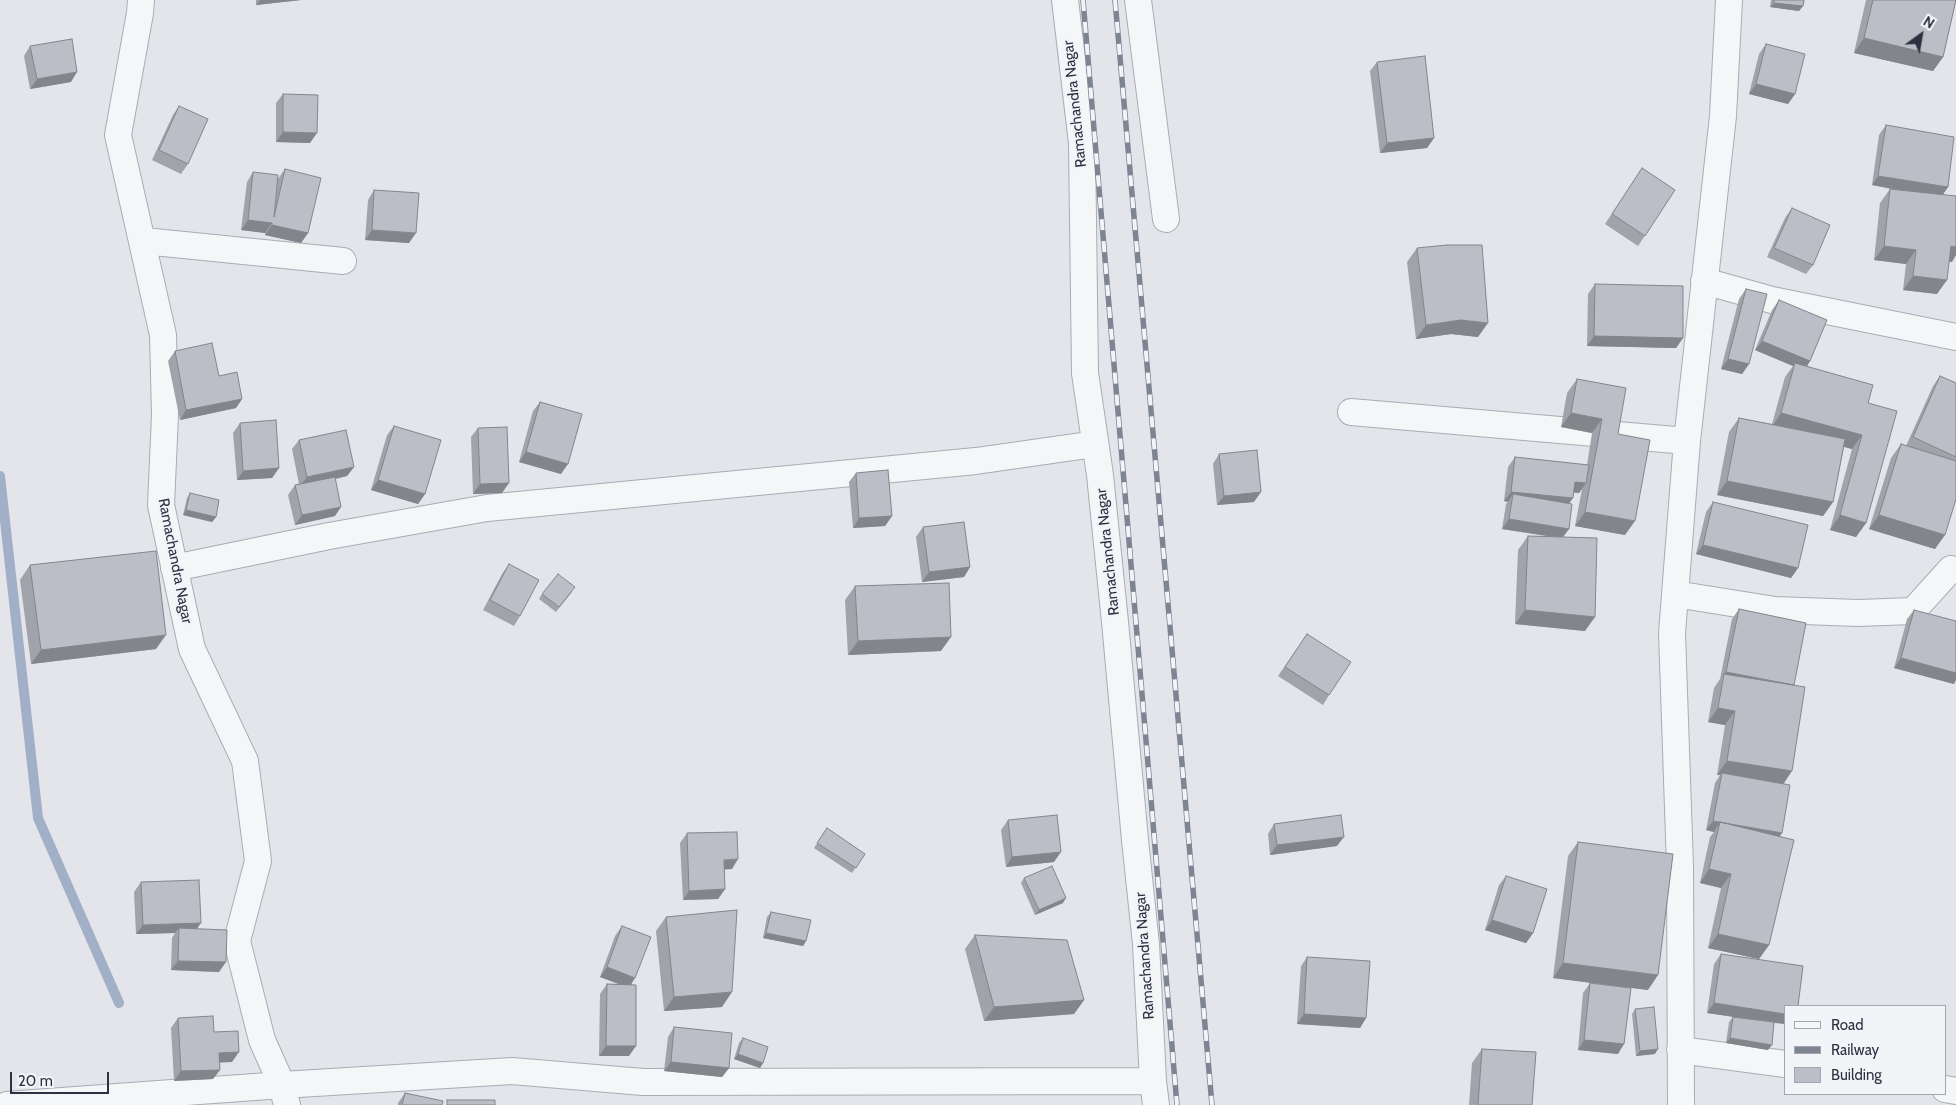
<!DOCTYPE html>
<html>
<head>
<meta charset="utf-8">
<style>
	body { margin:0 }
	#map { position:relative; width:1956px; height:1105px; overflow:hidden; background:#e3e5ea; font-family:Cabin,sans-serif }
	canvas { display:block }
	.legend { position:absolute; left:1784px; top:1005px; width:162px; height:90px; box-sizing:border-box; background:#f2f4f7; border:1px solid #a3a6ae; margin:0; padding:6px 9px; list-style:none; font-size:15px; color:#2c3241 }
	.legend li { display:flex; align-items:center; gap:10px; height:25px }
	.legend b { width:25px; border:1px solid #a3a6ae }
	.north { position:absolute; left:1896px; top:10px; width:50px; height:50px; -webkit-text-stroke:4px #f2f4f7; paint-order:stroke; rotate:32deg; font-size:14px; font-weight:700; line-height:20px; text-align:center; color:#2c3241 }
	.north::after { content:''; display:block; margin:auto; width:18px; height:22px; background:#2c3241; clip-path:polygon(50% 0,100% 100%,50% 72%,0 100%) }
	.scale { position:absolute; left:10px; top:1072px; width:99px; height:22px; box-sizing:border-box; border:2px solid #2c3241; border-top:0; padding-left:6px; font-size:15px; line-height:18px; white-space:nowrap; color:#2c3241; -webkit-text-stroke:4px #f2f4f7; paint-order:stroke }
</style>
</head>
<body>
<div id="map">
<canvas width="1956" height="1105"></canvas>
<ul class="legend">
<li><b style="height:6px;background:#f5f6f8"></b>Road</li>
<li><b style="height:6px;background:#7e8492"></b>Railway</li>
<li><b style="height:14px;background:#bbbec6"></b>Building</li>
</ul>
<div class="north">N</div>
<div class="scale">20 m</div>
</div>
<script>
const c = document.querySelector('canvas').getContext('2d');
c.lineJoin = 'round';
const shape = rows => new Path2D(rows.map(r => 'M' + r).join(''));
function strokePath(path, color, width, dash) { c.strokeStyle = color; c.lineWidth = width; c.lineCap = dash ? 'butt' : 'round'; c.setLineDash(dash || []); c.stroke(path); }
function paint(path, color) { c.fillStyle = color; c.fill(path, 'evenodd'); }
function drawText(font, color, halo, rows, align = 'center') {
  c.font = font + ' Cabin,sans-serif'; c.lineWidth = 5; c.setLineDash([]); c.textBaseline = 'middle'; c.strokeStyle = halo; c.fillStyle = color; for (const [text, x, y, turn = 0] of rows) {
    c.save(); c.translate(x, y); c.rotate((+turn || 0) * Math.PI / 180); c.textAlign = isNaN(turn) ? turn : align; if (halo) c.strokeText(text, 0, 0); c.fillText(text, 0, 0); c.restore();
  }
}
strokePath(shape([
	[0,476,38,818,119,1003]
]), '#a1b0c6', 10);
const street = shape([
	[141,0,140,13,118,135,163,335,165,415,161,505,192,649,245,761,258,861,237,941,262,1040,282,1085,287,1105],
	[1065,0,1082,143,1085,373,1100,475,1115,622,1135,840,1146,944,1153,1081,1156,1105],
	[1138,0,1166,219],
	[144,241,343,261],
	[1704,281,1772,300,1956,337],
	[1351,412,1687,441],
	[174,568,329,536,487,508,976,461,1095,444],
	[1675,594,1775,610,1858,613,1913,611,1951,569],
	[1680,1050,1785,1064],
	[1945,1089,1956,1091],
	[7,1105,282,1085,512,1071,643,1082,1153,1081],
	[1681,1105,1680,867,1672,633,1687,441,1723,116,1729,0]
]);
strokePath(street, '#a8acb4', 28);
strokePath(street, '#f5f6f8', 26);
const rail = shape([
	[1083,0,1177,1105],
	[1115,0,1212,1105]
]);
strokePath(rail, '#7e8492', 5.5);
strokePath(rail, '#f2f4f7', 4, [11]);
paint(shape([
	[256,0,301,0,256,5],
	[1771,0,1804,0,1803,6,1799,11,1770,7],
	[1866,0,1956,0,1943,57,1933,71,1854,53],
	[1766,44,1795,94,1788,104,1749,94,1759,54],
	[30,46,71,82,30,89,24,56],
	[1377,62,1434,138,1427,148,1380,153,1370,71],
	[283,94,310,143,276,142,276,103],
	[179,106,188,164,181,174,152,160,173,115],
	[1886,125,1948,187,1943,194,1952,262,1949,261,1937,294,1903,290,1906,264,1874,260,1880,203,1890,189,1891,189,1872,185,1879,135],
	[1642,168,1675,190,1638,246,1605,224],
	[285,169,308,233,301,243,265,235,265,233,241,230,247,182,253,172,277,183,278,179],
	[374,190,409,243,365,240,368,200],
	[1792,208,1813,265,1806,274,1767,257,1785,218],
	[1417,248,1478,337,1451,334,1416,339,1407,262],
	[1595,284,1683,338,1676,348,1587,346,1588,294],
	[1746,289,1749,364,1742,374,1721,369,1739,299],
	[1779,300,1810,361,1807,366,1868,403,1866,523,1856,537,1830,530,1852,449,1844,447,1833,502,1823,516,1717,495,1729,432,1739,418,1772,424,1785,377,1793,366,1755,350,1772,310],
	[175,351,242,399,236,408,180,420,168,361],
	[1940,376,1956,383,1956,499,1935,549,1869,529,1891,458,1901,444,1906,446,1933,386],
	[1577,379,1618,434,1625,535,1575,526,1582,489,1579,493,1574,492,1569,503,1569,529,1563,537,1585,631,1515,624,1518,550,1528,536,1552,537,1502,529,1506,504,1508,502,1504,501,1508,467,1515,457,1587,465,1592,433,1561,427,1567,393],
	[540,402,561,474,519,462,533,411],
	[240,423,279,468,272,478,237,480,233,433],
	[394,426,425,494,418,504,371,490,387,435],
	[478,428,502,493,473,494,471,437],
	[299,440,354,467,347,476,336,479,335,516,295,525,288,495,295,485,299,484,292,449],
	[1219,454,1254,502,1217,505,1213,464],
	[856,473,892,516,885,526,853,528,849,482],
	[190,493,216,517,212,522,183,515,187,498],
	[1713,502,1798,568,1791,578,1696,554,1706,512],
	[923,527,970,567,964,577,922,582,916,537],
	[509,564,520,616,514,626,483,610,502,574],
	[30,565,156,649,31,664,20,580],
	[855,586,941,651,848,655,845,600],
	[572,592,556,612,539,599,542,594],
	[1739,609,1794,685,1784,784,1780,836,1769,945,1759,959,1708,948,1721,888,1700,883,1710,837,1714,832,1706,830,1715,783,1720,775,1717,775,1725,725,1708,722,1714,688,1720,679,1732,619],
	[1914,610,1954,684,1894,668,1907,619],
	[1307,634,1329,695,1323,705,1278,676],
	[1008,820,1054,862,1006,867,1001,830],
	[1274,824,1337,846,1270,855,1268,834],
	[827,828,865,854,852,873,814,848],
	[687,833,732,869,724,869,725,889,718,899,683,900,680,843],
	[1578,842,1648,990,1553,978,1568,856],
	[1506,876,1533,933,1526,943,1485,930,1499,885],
	[1024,878,1063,903,1035,915,1021,883],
	[141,882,197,929,219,972,171,970,172,938,175,933,136,934,134,892],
	[771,912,806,941,803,946,763,938,767,917],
	[666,917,722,1007,664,1011,656,931],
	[622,926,631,985,629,1056,599,1056,600,994,607,984,620,984,600,977,615,936],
	[975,935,1084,1000,1074,1014,984,1021,965,949],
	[1721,954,1785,1024,1774,1023,1768,1050,1726,1043,1729,1022,1733,1017,1707,1013,1714,964],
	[1307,957,1366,1018,1360,1028,1297,1024,1301,966],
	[1590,983,1618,1054,1578,1050,1583,993],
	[1635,1009,1655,1054,1636,1056,1632,1014],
	[178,1018,214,1032,232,1062,219,1062,220,1070,213,1079,174,1081,171,1028],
	[674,1027,729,1068,722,1077,664,1071,668,1037],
	[743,1038,763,1063,760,1068,734,1059,739,1043],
	[1482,1049,1532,1105,1469,1105,1472,1063],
	[405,1093,442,1105,398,1105,398,1103]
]), '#a1a3aa');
paint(shape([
	[260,0,301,0,256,5],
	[1774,3,1803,6,1799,11,1770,7],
	[1864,38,1943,57,1933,71,1854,53],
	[77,72,71,82,30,89,37,79],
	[1756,84,1795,94,1788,104,1749,94],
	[283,132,317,133,310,143,276,142],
	[1434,138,1427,148,1380,153,1387,143],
	[1878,176,1948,187,1941,197,1872,185],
	[248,220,272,223,265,233,241,230],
	[272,225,308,233,301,243,265,235],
	[372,230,416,233,409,243,365,240],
	[1884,246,1916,250,1906,264,1874,260],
	[1951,246,1956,247,1956,255,1952,262,1941,261],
	[1913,276,1947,280,1937,294,1903,290],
	[1461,320,1488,323,1478,337,1451,334,1416,339,1426,325],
	[1594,336,1683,338,1676,348,1587,346],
	[1762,341,1810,361,1804,371,1795,363,1793,366,1755,350],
	[1728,359,1749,364,1742,374,1721,369],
	[242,399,236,408,180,420,186,410],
	[1571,413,1602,419,1592,433,1561,427],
	[1781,413,1862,435,1852,449,1772,427],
	[526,452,568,464,561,474,519,462],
	[354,467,347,476,300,486,307,477],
	[279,468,272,478,237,480,243,471],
	[378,480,425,494,418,504,371,490],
	[1727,481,1833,502,1823,516,1717,495],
	[1575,482,1586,483,1579,493,1568,492],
	[509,483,502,493,473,494,480,484],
	[1261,492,1254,502,1217,505,1224,496],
	[1511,492,1573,498,1566,508,1513,494,1508,502,1504,501],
	[341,507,335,516,295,525,302,515],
	[186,510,216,517,212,522,183,515],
	[1585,512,1635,521,1625,535,1575,526],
	[1840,515,1866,523,1856,537,1830,530],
	[1879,515,1945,535,1935,549,1869,529],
	[892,516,885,526,853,528,859,518],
	[1509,519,1569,529,1562,538,1502,529],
	[1703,545,1798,568,1791,578,1696,554],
	[970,567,964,577,922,582,929,572],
	[1525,610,1595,617,1585,631,1515,624],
	[166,635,156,649,31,664,41,650],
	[951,637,941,651,848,655,858,641],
	[1901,658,1956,673,1956,680,1954,684,1894,668],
	[1726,672,1794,686,1723,676],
	[1718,708,1735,711,1725,725,1708,722],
	[1727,761,1792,771,1782,786,1722,773,1720,775,1717,775],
	[1713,821,1782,833,1775,843,1720,822,1714,832,1706,830],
	[1344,837,1337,846,1270,855,1277,845],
	[1061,852,1054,862,1006,867,1012,857],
	[738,859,732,869,717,870,724,860],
	[1709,869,1731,874,1721,888,1700,883],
	[725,889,718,899,683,900,689,891],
	[1066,898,1063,903,1035,915,1039,910],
	[1492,920,1533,933,1526,943,1485,930],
	[201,923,194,933,179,928,175,933,136,934,143,925],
	[766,933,806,941,803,946,763,938],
	[1718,934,1769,945,1759,959,1708,948],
	[178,961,226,962,219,972,171,970],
	[1563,963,1658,975,1648,990,1553,978],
	[607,967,635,978,629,988,600,977],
	[732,992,722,1007,664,1011,674,997],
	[1084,1000,1074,1014,984,1021,994,1007],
	[1714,1003,1785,1014,1785,1024,1707,1013],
	[1304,1014,1366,1018,1360,1028,1297,1024],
	[1730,1038,1772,1045,1768,1050,1726,1043],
	[1584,1040,1624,1044,1618,1054,1578,1050],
	[606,1046,636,1046,629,1056,599,1056],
	[1658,1049,1655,1054,1636,1056,1640,1051],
	[239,1052,232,1062,212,1063,219,1053],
	[738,1054,763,1063,760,1068,734,1059],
	[671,1062,729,1068,722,1077,664,1071],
	[220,1070,213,1079,174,1081,181,1071]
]), '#83858b');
const building = shape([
	[1774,0,1804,0,1803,6,1774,3,1774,0],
	[1873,0,1956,0,1943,57,1864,38,1873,0],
	[72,39,77,72,37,79,30,46,72,39],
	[1766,44,1805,54,1795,94,1756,84,1766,44],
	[1425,56,1434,138,1387,143,1377,62,1425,56],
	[283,94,318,95,317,133,283,132,283,94],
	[179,106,208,119,188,164,159,150,179,106],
	[1886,125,1954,137,1948,187,1878,176,1886,125],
	[1642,168,1675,190,1645,236,1612,214,1642,168],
	[285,169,321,178,308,233,272,225,272,223,248,220,253,172,278,175,274,217,285,169],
	[1890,189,1956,196,1956,247,1951,246,1947,280,1913,276,1916,250,1884,246,1890,189],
	[374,190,419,193,416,233,372,230,374,190],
	[1792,208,1830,225,1813,265,1774,248,1792,208],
	[1447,245,1482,245,1488,323,1461,320,1426,325,1417,248,1447,245],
	[1595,284,1683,286,1683,338,1594,336,1595,284],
	[1746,289,1767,294,1749,364,1728,359,1746,289],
	[1779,300,1827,320,1810,361,1762,341,1779,300],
	[212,343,219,376,237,372,242,399,186,410,175,351,212,343],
	[1795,363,1873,385,1868,403,1897,411,1866,523,1840,515,1862,435,1781,413,1795,363],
	[1940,376,1956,383,1956,457,1913,437,1940,376],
	[1577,379,1626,388,1618,434,1650,440,1635,521,1585,512,1602,419,1571,413,1577,379],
	[540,402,582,414,568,464,526,452,540,402],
	[1739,418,1845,439,1833,502,1727,481,1739,418],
	[276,420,279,468,243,471,240,423,276,420],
	[394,426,441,440,425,494,378,480,394,426],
	[507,427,509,483,480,484,478,428,507,427],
	[346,430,354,467,307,477,299,440,346,430],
	[1901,444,1956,461,1956,499,1945,535,1879,515,1901,444],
	[1257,450,1261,492,1224,496,1219,454,1257,450],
	[1515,457,1589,465,1586,483,1575,482,1573,498,1511,492,1515,457],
	[888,470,892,516,859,518,856,473,888,470],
	[335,477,341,507,302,515,295,485,335,477],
	[190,493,219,500,216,517,186,510,190,493],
	[1513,494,1572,504,1569,529,1509,519,1513,494],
	[1713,502,1808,525,1798,568,1703,545,1713,502],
	[964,522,970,567,929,572,923,527,964,522],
	[1528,536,1597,538,1595,617,1525,610,1528,536],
	[156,551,166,635,41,650,30,565,156,551],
	[509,564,539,580,520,616,490,600,509,564],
	[558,574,575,587,559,607,542,594,558,574],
	[949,583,951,637,858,641,855,586,949,583],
	[1739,609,1806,623,1794,685,1726,672,1739,609],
	[1914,610,1956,621,1956,673,1901,658,1914,610],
	[1307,634,1351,662,1329,695,1285,667,1307,634],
	[1724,674,1805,687,1792,771,1727,761,1735,711,1718,708,1724,674],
	[1722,773,1790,785,1782,833,1713,821,1722,773],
	[1057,815,1061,852,1012,857,1008,820,1057,815],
	[1341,815,1344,837,1277,845,1274,824,1341,815],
	[1720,822,1794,840,1769,945,1718,934,1731,874,1709,869,1720,822],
	[827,828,865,854,856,868,817,843,827,828],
	[737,832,738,859,724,860,725,889,689,891,687,833,737,832],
	[1578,842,1673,854,1658,975,1563,963,1578,842],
	[1052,866,1066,898,1039,910,1024,878,1052,866],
	[1506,876,1547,889,1533,933,1492,920,1506,876],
	[199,880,201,923,143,925,141,882,199,880],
	[737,910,732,992,674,997,666,917,737,910],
	[771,912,811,920,806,941,766,933,771,912],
	[622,926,651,937,635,978,607,967,622,926],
	[179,928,227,930,226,962,178,961,179,928],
	[975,935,1067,940,1084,1000,994,1007,975,935],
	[1721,954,1803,966,1798,1006,1785,1006,1785,1014,1714,1003,1721,954],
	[1307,957,1370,961,1366,1018,1304,1014,1307,957],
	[1590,983,1631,988,1624,1044,1584,1040,1590,983],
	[607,984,636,985,636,1046,606,1046,607,984],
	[1654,1007,1658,1049,1640,1051,1635,1009,1654,1007],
	[213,1016,214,1032,238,1031,239,1052,219,1053,220,1070,181,1071,178,1018,213,1016],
	[1733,1017,1774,1022,1772,1045,1730,1038,1733,1017],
	[674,1027,732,1033,729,1068,671,1062,674,1027],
	[743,1038,768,1047,763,1063,738,1054,743,1038],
	[1482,1049,1536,1052,1532,1105,1478,1105,1482,1049],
	[405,1093,443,1101,442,1105,402,1105,405,1093],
	[447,1100,495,1100,495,1105,447,1105,447,1100]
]);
paint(building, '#bbbec6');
strokePath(building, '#83858b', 1);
drawText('15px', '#2c3241', '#f2f4f7', [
	["Ramachandra Nagar",1075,104,-96],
	["Ramachandra Nagar",1108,552,-96],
	["Ramachandra Nagar",175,561,79],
	["Ramachandra Nagar",1145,956,-94]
]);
</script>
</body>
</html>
